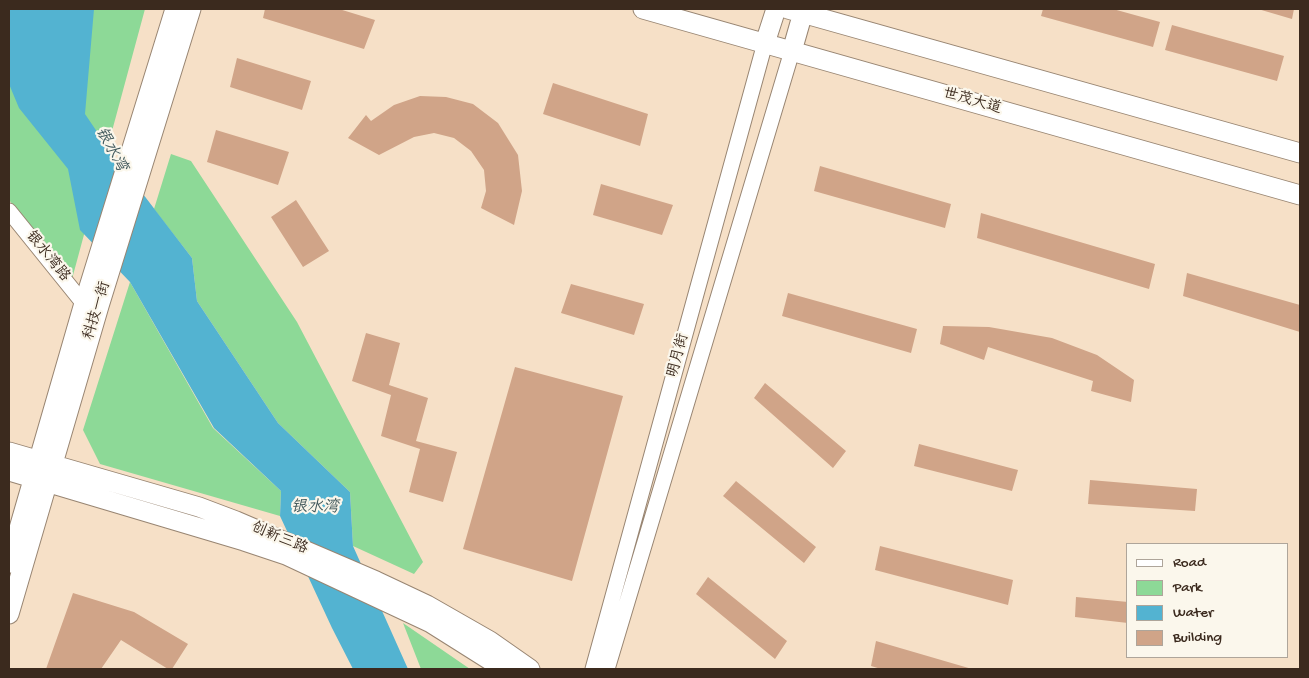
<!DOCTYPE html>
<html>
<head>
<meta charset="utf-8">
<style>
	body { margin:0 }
	#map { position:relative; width:1309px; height:678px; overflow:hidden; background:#f6e0c7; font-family:"Gochi Hand",sans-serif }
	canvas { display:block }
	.frame { position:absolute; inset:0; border:10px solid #3b2a1e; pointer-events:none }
	.legend { position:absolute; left:1126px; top:543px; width:162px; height:115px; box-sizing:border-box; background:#fbf7ec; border:1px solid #aea59a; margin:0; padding:6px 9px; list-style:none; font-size:15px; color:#3b2a1e }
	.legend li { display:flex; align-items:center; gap:10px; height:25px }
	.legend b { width:25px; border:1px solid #aea59a }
</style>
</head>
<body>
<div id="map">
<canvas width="1309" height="678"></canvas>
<div class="frame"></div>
<ul class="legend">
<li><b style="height:6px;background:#fff"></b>Road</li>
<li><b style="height:14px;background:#8dd997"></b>Park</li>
<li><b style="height:14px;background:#53b3d1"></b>Water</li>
<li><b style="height:14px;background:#d0a488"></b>Building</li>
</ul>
</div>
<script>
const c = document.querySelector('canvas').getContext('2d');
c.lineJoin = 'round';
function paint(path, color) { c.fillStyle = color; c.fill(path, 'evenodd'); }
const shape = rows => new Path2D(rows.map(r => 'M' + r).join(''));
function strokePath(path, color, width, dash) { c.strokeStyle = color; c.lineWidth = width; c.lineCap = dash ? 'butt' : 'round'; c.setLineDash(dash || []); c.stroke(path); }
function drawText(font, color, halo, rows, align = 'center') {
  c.font = font + ' "Gochi Hand","LXGW WenKai TC",sans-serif'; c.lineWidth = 4.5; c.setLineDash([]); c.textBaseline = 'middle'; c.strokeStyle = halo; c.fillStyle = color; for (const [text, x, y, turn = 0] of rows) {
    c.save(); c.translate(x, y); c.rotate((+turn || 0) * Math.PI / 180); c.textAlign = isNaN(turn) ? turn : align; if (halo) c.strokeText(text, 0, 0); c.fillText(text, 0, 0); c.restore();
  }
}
paint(shape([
	[9,9,145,9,72,279,9,200],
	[171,154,191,161,297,322,423,562,414,574,353,546,350,492,278,423,197,301,192,258,154,209],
	[130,282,213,428,281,491,280,516,100,464,83,430],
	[403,623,470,669,421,669]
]), '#8dd997');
paint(shape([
	[9,9,94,9,85,114,110,151,192,258,197,301,278,423,350,492,353,546,408,669,353,669,332,628,280,516,281,491,214,428,130,282,80,230,68,169,19,108,9,84]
]), '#53b3d1');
paint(shape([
	[265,9,339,9,375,20,364,49,263,18],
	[1043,9,1113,9,1160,22,1153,47,1041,16],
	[1258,9,1294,9,1292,19],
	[1172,25,1284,56,1277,81,1165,50],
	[237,58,311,81,302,110,230,87],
	[553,83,648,114,640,146,543,114],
	[420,96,446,97,473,104,498,123,518,155,522,191,514,225,481,208,486,191,484,170,471,151,454,138,434,133,414,137,379,155,348,138,366,115,371,121,394,105],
	[216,130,289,152,278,185,207,162],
	[820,166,951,204,945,228,814,191],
	[601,184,673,205,662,235,593,215],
	[296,200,329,251,303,267,271,217],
	[981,213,1155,264,1149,289,977,238],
	[1187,273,1300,305,1300,332,1183,296],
	[571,284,644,304,634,335,561,313],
	[788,293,917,329,911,353,782,316],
	[943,326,989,327,1052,338,1097,355,1134,380,1131,402,1091,391,1093,381,988,347,984,360,940,344],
	[366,333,400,343,389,385,428,398,416,441,457,452,443,502,409,492,420,449,381,436,391,395,352,381],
	[515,367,623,396,572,581,463,549],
	[765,383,846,451,833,468,754,398],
	[919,444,1018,470,1012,491,914,466],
	[1090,480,1197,489,1195,511,1088,504],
	[736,481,816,547,804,563,723,496],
	[880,546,1013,580,1008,605,875,570],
	[708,577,787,641,775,659,696,594],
	[73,593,134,612,188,644,172,669,168,669,121,640,101,669,46,669],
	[1076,597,1128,602,1128,623,1075,617],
	[876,641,972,669,881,669,871,666]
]), '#d0a488');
const minor = shape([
	[9,211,84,304],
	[593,669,765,43],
	[607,669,792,51]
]);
const major = shape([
	[643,9,1300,195],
	[788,9,1300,153],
	[765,43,776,9],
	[792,51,804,9],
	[9,452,199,507,236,521,376,581,427,605,490,641,530,669],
	[9,471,244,541,286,555,431,623,504,669],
	[9,563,85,300,175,9],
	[9,614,99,306,191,9]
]);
strokePath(minor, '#988572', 17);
strokePath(major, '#988572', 21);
strokePath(minor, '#fff', 15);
strokePath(major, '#fff', 19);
drawText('15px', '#3b2a1e', '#fbf7ec', [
	["世茂大道",972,102,16],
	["银水湾路",47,257,51],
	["科技一街",98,311,-73],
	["明月街",679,356,-75],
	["创新三路",279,539,23]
]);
drawText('italic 16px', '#435a5d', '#fbf7ec', [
	["银水湾",110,150,61],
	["银水湾",315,509]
]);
</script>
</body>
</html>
